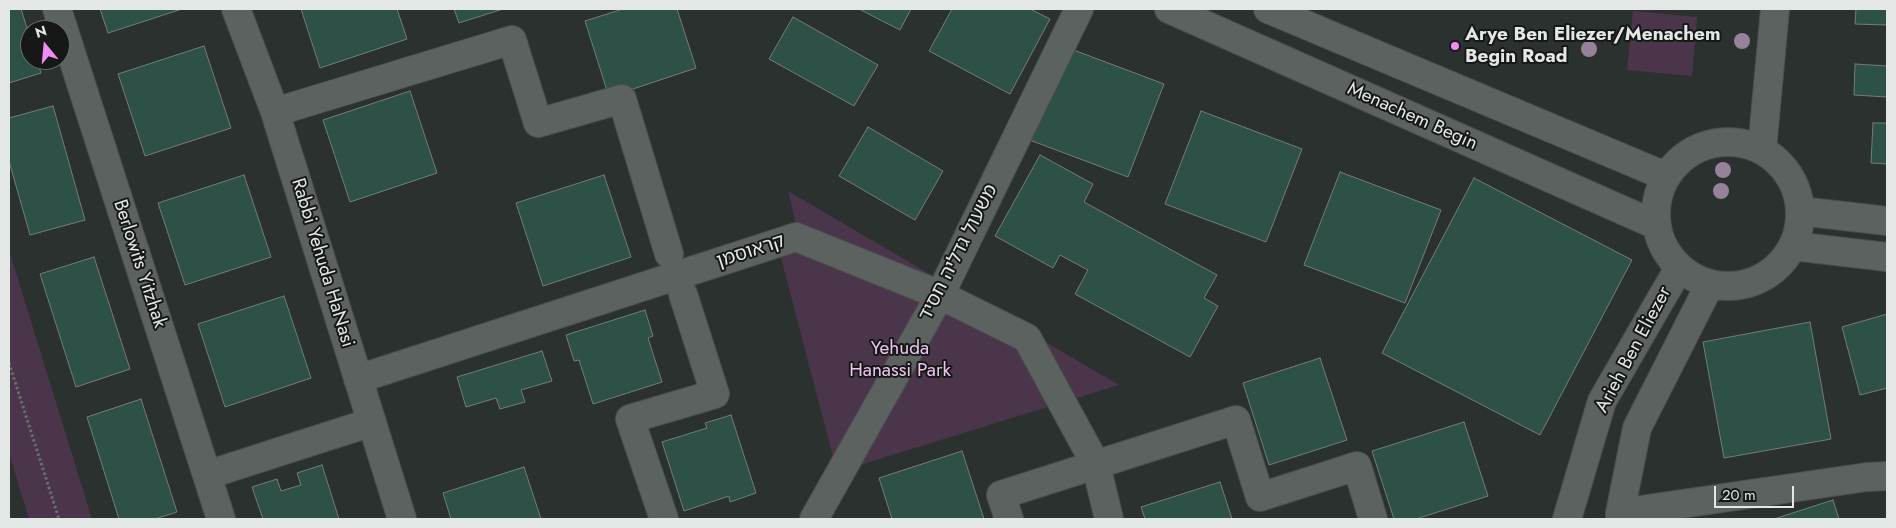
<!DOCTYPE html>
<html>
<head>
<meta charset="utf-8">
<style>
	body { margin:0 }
	#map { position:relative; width:1896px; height:528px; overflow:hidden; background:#2b312f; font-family:Jost,sans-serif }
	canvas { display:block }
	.frame { position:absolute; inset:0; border:10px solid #e3e7e5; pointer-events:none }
	.north { position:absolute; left:20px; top:20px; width:50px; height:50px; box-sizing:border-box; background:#161817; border:1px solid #686b69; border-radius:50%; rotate:343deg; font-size:14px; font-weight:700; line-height:20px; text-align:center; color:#e3e7e5 }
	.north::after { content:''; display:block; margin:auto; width:18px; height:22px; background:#f18bf5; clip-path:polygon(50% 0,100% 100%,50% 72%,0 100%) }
	.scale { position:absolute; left:1714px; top:486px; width:80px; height:22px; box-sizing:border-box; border:2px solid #e3e7e5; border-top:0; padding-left:6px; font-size:15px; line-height:18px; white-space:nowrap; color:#e3e7e5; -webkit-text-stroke:4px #161817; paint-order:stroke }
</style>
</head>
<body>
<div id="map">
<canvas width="1896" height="528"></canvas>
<div class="frame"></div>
<div class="north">N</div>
<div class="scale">20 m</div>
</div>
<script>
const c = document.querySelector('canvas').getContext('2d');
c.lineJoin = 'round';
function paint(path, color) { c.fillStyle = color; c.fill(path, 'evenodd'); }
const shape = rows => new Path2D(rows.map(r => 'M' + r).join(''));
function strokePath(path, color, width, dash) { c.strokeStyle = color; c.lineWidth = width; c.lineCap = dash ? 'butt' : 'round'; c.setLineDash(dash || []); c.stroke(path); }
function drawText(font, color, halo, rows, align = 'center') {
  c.font = font + ' Jost,"Noto Sans Hebrew",sans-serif'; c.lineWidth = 4; c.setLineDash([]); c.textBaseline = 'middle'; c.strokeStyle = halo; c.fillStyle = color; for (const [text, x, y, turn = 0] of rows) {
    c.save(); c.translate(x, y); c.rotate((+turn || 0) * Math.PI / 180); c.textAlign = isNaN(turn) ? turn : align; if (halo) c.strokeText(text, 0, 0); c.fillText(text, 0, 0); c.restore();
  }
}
paint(shape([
	[1633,11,1697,17,1692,76,1627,70],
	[788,191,1119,385,837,472,780,254,803,253],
	[9,250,92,519,93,519,29,519,9,453]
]), '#4a354a');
const building = shape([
	[9,9,21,9,30,38,30,60,37,60,41,73,9,83,9,9],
	[100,9,182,9,108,33,100,9],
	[301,9,397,9,407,39,320,68,301,9],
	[454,9,503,9,459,23,454,9],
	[623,9,677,9,696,68,609,97,585,21,623,9],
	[859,9,911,9,900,30,859,9],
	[952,9,1030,9,1050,19,1010,94,929,51,952,9],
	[1856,9,1887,9,1887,25,1855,24,1856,9],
	[793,17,878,65,854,106,769,59,793,17],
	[204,46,231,128,145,156,118,74,204,46],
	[1063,46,1164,84,1128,177,1027,139,1063,46],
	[1855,64,1887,66,1887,97,1854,95,1855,64],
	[410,91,437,173,350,202,323,120,410,91],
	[53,106,85,220,30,235,9,161,9,118,53,106],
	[1201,111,1302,149,1266,242,1165,204,1201,111],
	[1873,123,1887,123,1887,164,1871,163,1873,123],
	[868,127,943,171,915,220,839,176,868,127],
	[1040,155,1093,184,1084,202,1217,275,1204,298,1218,306,1190,357,1075,294,1088,270,1060,255,1053,268,995,236,1040,155],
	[1340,172,1441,210,1405,303,1304,265,1340,172],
	[244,175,271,257,185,285,158,203,244,175],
	[604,175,631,257,543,286,516,203,604,175],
	[1474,178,1632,260,1540,435,1382,353,1474,178],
	[94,257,130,369,76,387,40,274,94,257],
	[284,296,311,378,225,407,198,324,284,296],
	[645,310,653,336,648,338,662,382,593,404,579,360,574,361,566,335,645,310],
	[1887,314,1887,388,1860,395,1842,327,1887,314],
	[1810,322,1831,439,1724,458,1703,342,1810,322],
	[542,351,552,381,521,390,525,402,500,409,496,398,466,407,457,377,542,351],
	[1320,358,1347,440,1269,465,1243,383,1320,358],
	[141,399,177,512,155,519,119,519,87,417,141,399],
	[731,415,756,493,730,502,729,496,684,511,662,442,707,428,705,423,731,415],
	[1464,422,1488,496,1416,519,1394,519,1372,451,1464,422],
	[962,451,984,519,892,519,879,478,962,451],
	[322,465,339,519,263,519,252,487,277,479,281,491,301,485,297,473,322,465],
	[524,467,541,519,451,519,443,493,524,467],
	[1220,482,1232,519,1145,519,1141,507,1220,482],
	[1833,500,1839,519,1774,519,1833,500]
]);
paint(building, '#2d5047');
strokePath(building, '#757c7a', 1);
const minor = shape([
	[57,9,221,519],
	[236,9,275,112,402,519],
	[1169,9,1656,225],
	[1268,9,1665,176],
	[275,112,512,40,538,123,622,99,669,254],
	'1656 214a72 72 0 1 1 144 0a72 72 0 1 1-144 0Z',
	[1762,150,1775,9],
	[1800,211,1887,221],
	[1793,246,1887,257],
	[358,379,796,237,940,295,1027,338,1096,465,1109,519],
	[207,475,372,422],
	[1620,513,1867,477,1887,476],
	[664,519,630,419,715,394,683,294],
	[814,519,940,295,1079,9],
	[1009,519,1001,495,1236,420,1260,497,1357,466,1373,519],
	[1567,519,1602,401,1679,268],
	[1620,519,1620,513,1637,428,1710,284]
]);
strokePath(minor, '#4a4f4d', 30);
strokePath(shape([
	[9,363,59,519]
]), '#6a6f6d', 3, [2.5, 2.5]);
strokePath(minor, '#5c6260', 28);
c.fillStyle = '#968299';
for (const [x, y] of [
	[1742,41],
	[1589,49],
	[1723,170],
	[1721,191]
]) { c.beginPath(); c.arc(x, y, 8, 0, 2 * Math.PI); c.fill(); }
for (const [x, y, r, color] of [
	[1455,46,5,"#f18bf5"]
]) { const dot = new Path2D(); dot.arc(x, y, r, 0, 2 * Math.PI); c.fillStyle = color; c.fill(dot); strokePath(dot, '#161817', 2); }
drawText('bold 19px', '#e3e7e5', '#161817', [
	["Arye Ben Eliezer/Menachem",1465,35],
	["Begin Road",1465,57]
], 'left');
drawText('19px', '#e3e7e5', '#161817', [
	["Menachem Begin",1412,117,24],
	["קראוסמן",751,252,-18],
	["משעול גדליה חסיד",959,253,-63],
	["Rabbi Yehuda HaNasi",322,263,73],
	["Berlowits Yitzhak",139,264,72],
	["Arieh Ben Eliezer",1634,350,-62]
]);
drawText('19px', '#eec4ef', '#161817', [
	["Yehuda",900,349],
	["Hanassi Park",900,371]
]);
</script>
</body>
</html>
